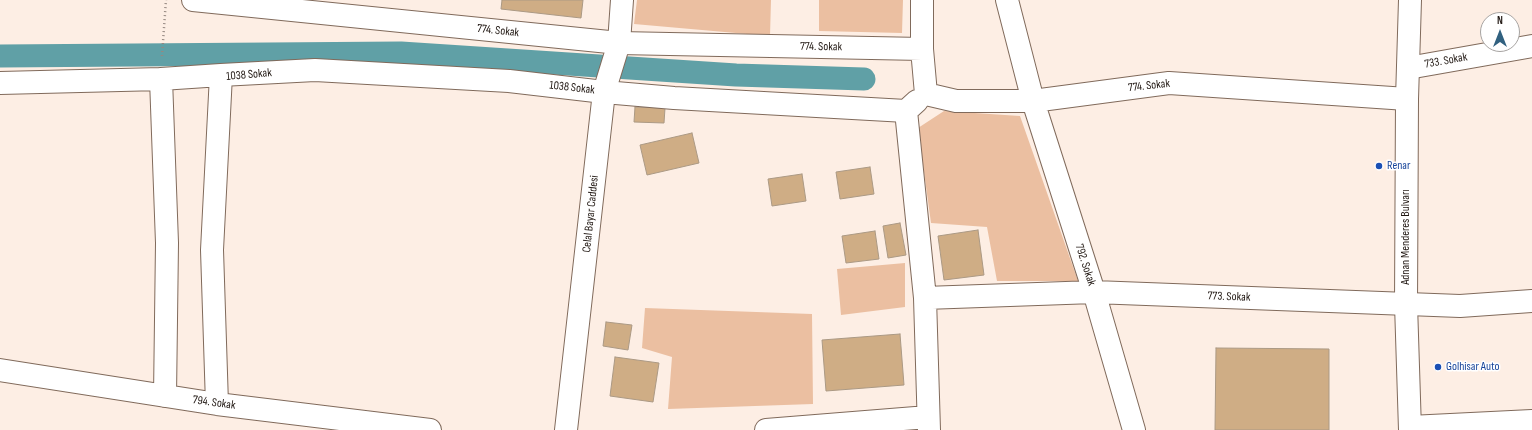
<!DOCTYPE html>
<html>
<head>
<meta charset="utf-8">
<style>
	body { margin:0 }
	#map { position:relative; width:1532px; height:430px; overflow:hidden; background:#fdeee4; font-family:"Sofia Sans Condensed",sans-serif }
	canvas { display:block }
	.north { position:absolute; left:1480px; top:12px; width:40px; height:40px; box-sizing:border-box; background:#fff; border:1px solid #a6a3a1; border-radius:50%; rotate:0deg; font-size:11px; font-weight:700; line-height:16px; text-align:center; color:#211813 }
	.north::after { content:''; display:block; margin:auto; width:14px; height:18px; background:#316180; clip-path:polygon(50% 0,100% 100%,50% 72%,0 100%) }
</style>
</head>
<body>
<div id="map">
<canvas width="1532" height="430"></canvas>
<div class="north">N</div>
</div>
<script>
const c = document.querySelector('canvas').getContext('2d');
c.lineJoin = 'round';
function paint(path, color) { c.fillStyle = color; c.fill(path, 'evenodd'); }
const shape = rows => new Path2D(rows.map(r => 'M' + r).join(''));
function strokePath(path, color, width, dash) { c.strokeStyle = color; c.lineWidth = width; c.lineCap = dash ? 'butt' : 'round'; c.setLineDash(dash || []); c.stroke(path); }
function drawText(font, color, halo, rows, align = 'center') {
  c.font = font + ' "Sofia Sans Condensed",sans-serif'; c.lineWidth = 3; c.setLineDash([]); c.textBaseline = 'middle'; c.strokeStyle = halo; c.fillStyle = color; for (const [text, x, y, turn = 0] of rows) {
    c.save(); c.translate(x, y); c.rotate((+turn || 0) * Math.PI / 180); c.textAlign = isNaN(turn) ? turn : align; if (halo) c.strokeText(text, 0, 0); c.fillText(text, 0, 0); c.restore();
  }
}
paint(shape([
	[637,0,771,0,770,36,634,24],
	[819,0,903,0,902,33,819,31],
	[944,111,1020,116,1078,281,997,281,987,227,931,223,918,128],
	[905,263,905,307,841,315,837,269],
	[645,308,812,314,813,404,668,409,672,357,642,348]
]), '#ebbfa1');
strokePath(shape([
	[0,56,401,53,736,75,864,79]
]), '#60a0a6', 23);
const building = shape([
	[502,0,583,0,581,18,501,9,502,0],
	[635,107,665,108,664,123,634,122,635,107],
	[692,133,699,163,647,175,640,145,692,133],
	[870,167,874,194,840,199,836,172,870,167],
	[802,174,806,201,772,206,768,179,802,174],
	[900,223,906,255,888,258,883,226,900,223],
	[978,230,984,275,944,280,938,236,978,230],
	[875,231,879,259,846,263,842,236,875,231],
	[606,322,632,325,628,350,603,346,606,322],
	[900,334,904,385,826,391,822,340,900,334],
	[1216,348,1329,349,1329,430,1215,430,1216,348],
	[615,357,659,363,653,402,610,396,615,357]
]);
paint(building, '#cfad85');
strokePath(building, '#ab9984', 1);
const street = shape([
	[193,0,619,43,922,49,926,94,956,101,1033,101,1169,83,1407,99],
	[922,0,922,49],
	[1007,0,1033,101,1094,292,1134,430],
	[1408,68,1532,46],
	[0,83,161,79],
	[917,101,906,111,925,298,929,430],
	[925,298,1094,292,1460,306,1532,301],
	[0,370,217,404,430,430],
	[165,396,167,243,161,79,221,75],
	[217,404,212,250,221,75,315,70,509,81,604,92,674,98,906,111],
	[1410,427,1532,421],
	[766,430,928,417]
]);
const secondary = shape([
	[566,430,604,92,619,43,622,0]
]);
const primary = shape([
	[1410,0,1407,99,1406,304,1410,430]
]);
strokePath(street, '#806a5b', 24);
strokePath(secondary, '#806a5b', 24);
strokePath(primary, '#806a5b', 24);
strokePath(shape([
	[162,56,166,0]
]), '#958881', 2.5, [1, 3]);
strokePath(street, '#fff', 22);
strokePath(secondary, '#fff', 22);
strokePath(primary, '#fff', 22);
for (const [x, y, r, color] of [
	[1379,166,4,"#1a4fb4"],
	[1438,367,4,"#1a4fb4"]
]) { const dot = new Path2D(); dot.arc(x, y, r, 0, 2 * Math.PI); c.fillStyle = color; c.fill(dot); strokePath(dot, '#fff', 1.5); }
drawText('12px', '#211813', '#fff', [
	["774. Sokak",498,31,6],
	["774. Sokak",821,47,1],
	["733. Sokak",1446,61,-10],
	["1038 Sokak",249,75,-5],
	["774. Sokak",1149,86,-6],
	["1038 Sokak",572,88,6],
	["Celal Bayar Caddesi",591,214,-84],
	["Adnan Menderes Bulvarı",1406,237,-90],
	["792. Sokak",1085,265,72],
	["773. Sokak",1229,297,2],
	["794. Sokak",214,403,8]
]);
drawText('12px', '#164399', '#fff', [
	["Renar",1387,166],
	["Golhisar Auto",1446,367]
], 'left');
</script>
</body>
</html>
